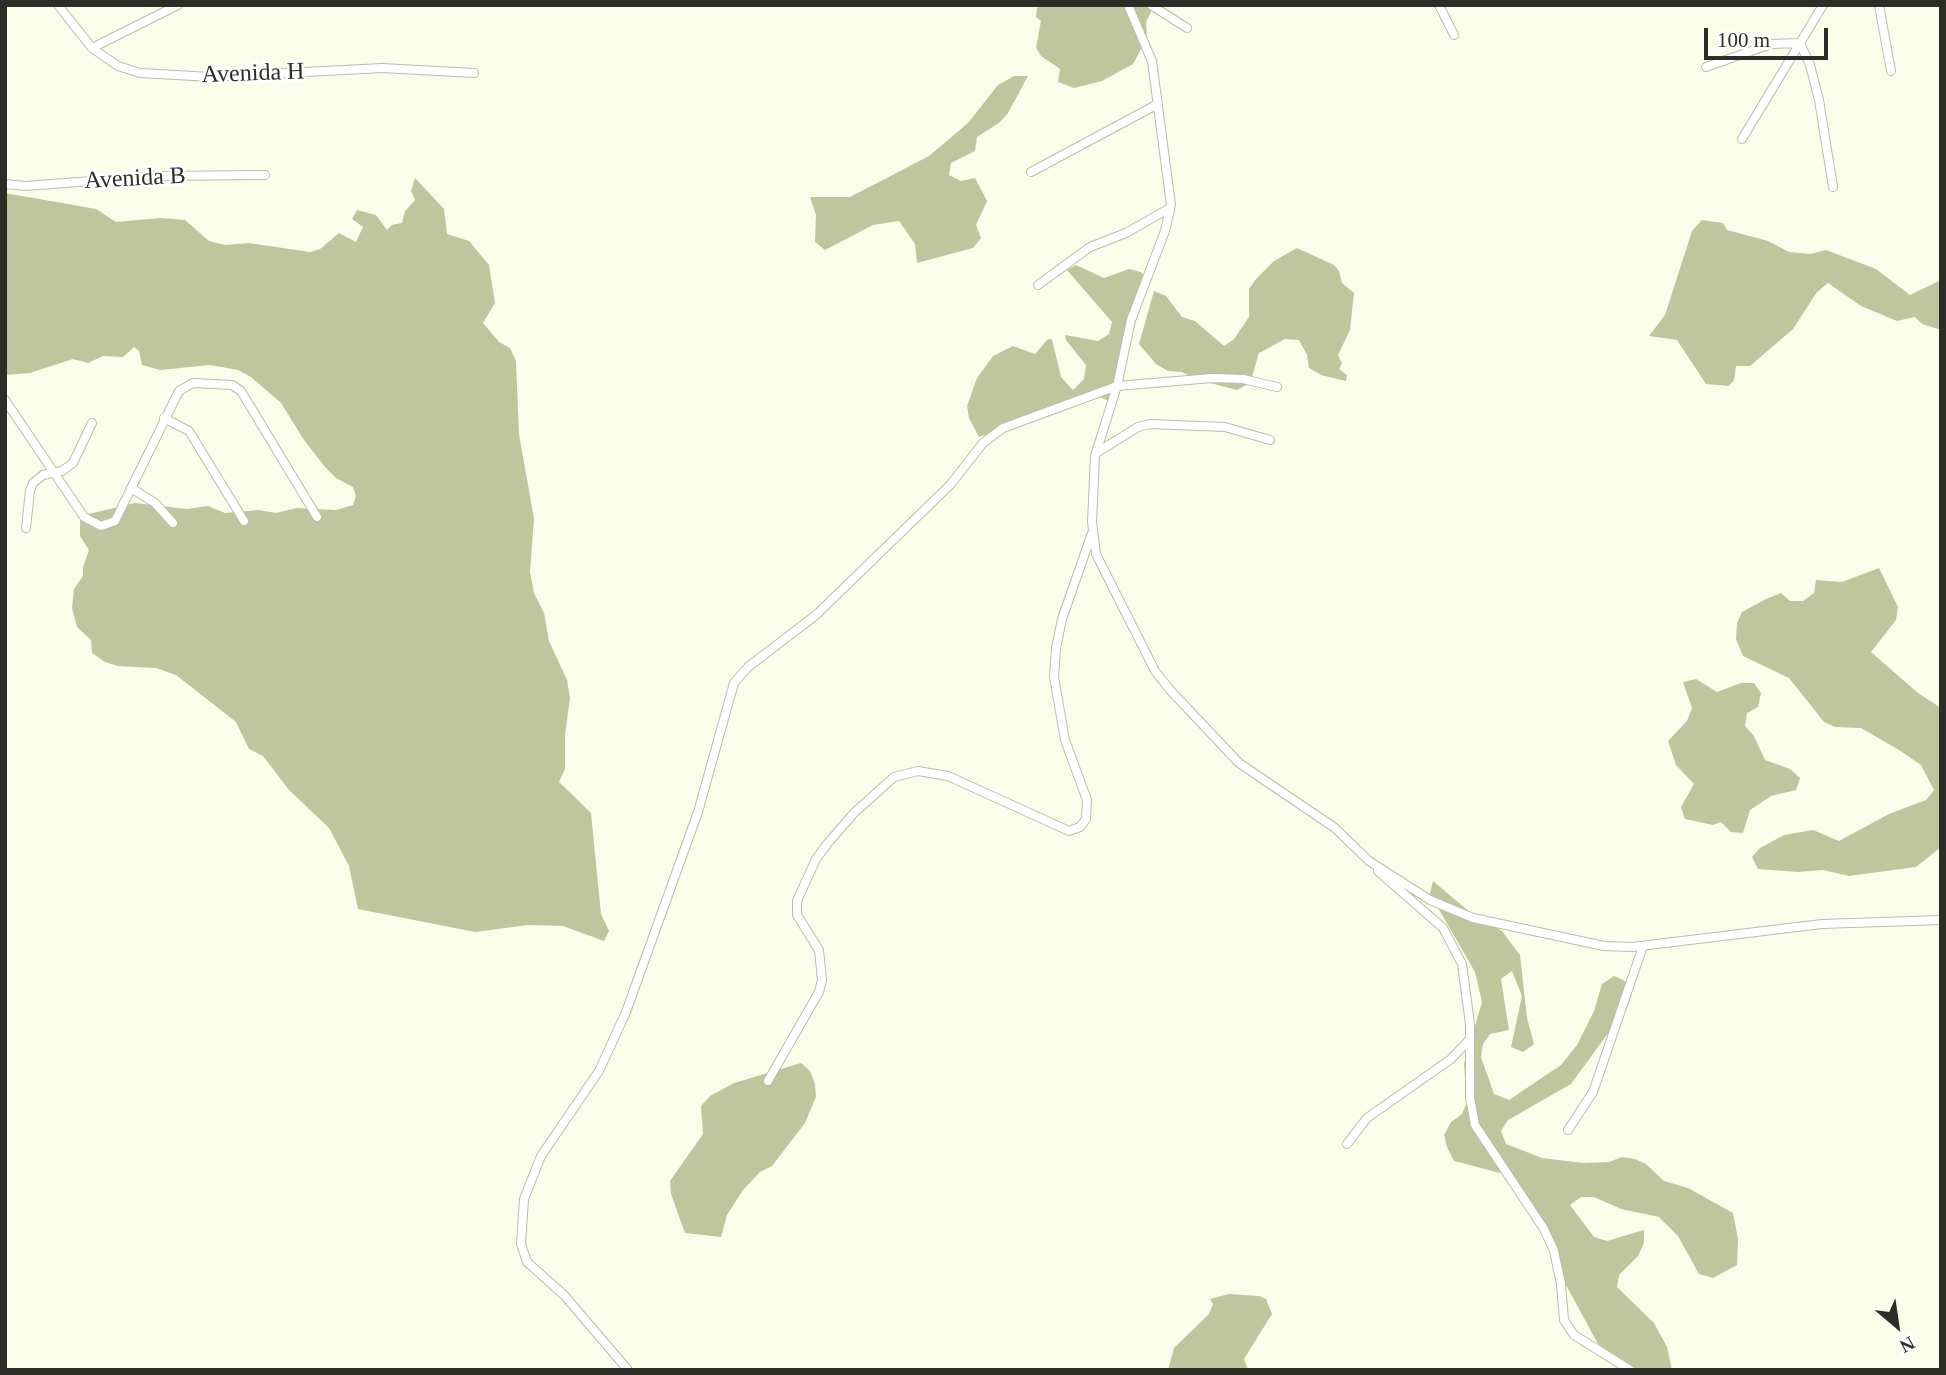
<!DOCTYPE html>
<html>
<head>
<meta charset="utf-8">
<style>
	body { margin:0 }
	#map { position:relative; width:1946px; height:1375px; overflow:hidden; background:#fafde9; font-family:Georgia,serif }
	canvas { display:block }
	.frame { position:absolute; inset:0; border:7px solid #2c2d26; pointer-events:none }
	.north { position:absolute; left:1862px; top:1291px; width:70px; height:70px; -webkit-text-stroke:5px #fff; paint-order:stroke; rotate:151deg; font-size:19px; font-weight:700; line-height:28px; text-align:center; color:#2c2d26 }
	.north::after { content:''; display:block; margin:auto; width:24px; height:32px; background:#2c2d26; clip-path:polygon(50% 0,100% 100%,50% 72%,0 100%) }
	.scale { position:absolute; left:1704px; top:28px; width:124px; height:32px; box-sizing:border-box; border:4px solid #2c2d26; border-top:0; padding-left:9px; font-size:21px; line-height:24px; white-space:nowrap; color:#2c2d26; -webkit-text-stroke:5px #fff; paint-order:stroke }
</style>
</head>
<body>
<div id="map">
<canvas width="1946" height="1375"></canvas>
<div class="frame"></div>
<div class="north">N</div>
<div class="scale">100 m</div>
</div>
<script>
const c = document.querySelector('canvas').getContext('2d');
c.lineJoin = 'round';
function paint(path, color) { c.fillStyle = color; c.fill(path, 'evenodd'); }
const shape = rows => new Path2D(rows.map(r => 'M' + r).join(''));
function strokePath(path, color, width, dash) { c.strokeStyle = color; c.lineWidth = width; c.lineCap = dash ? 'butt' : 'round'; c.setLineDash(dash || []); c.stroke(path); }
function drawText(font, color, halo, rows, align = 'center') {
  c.font = font + ' Georgia,serif'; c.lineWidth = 5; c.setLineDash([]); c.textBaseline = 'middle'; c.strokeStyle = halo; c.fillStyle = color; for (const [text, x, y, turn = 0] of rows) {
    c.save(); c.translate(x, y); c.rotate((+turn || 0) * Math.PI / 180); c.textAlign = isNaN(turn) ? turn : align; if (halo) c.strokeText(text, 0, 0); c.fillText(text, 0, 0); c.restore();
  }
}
paint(shape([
	[1042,5,1151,5,1153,8,1146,22,1147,38,1133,64,1102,81,1074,88,1058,82,1060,69,1041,56,1036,48,1041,21,1036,17,1037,8],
	[1014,76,1028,76,1008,113,999,123,977,137,975,151,951,163,949,175,961,181,975,178,987,201,976,225,981,238,973,248,917,263,915,244,899,221,873,225,825,250,815,242,816,215,810,197,850,197,929,156,968,123,998,85],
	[415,178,444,209,447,234,469,241,489,265,495,303,483,323,499,342,510,348,516,361,519,434,534,519,530,572,534,593,544,613,549,641,567,680,570,698,565,735,565,769,559,782,591,813,601,914,609,931,604,941,563,926,528,925,475,932,358,909,349,866,329,828,289,790,263,756,249,749,236,722,176,675,156,668,118,666,105,662,92,653,91,640,77,627,72,608,74,589,83,576,83,567,89,550,80,536,80,516,135,503,187,509,208,506,225,513,259,510,276,513,297,508,336,510,353,505,356,496,353,487,336,478,325,467,304,440,281,403,251,377,238,370,210,365,160,370,142,365,139,351,134,347,123,357,103,356,88,363,73,359,30,373,5,375,5,193,96,209,116,222,161,218,185,220,209,241,225,245,249,243,310,252,320,249,339,233,356,242,363,227,352,219,357,210,376,215,387,230,392,225,402,223,405,211,415,200,411,191],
	[1702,220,1723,223,1727,230,1768,241,1789,252,1810,254,1826,250,1876,269,1910,295,1941,280,1941,330,1922,324,1915,317,1897,321,1861,306,1828,283,1817,292,1793,329,1750,366,1736,366,1734,380,1729,386,1706,384,1677,340,1649,336,1665,315,1692,231],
	[1297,248,1334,265,1339,271,1342,283,1354,293,1350,330,1338,355,1342,363,1339,369,1347,375,1346,381,1321,375,1309,368,1307,355,1299,340,1285,339,1259,353,1250,383,1237,390,1195,379,1182,372,1168,371,1156,364,1139,344,1154,291,1166,296,1182,317,1195,321,1224,346,1234,339,1249,317,1249,289,1256,279,1274,261],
	[1076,265,1104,278,1129,269,1141,272,1146,279,1146,292,1130,337,1113,403,1100,397,1078,402,979,437,969,418,967,406,977,378,993,356,1013,346,1035,354,1048,339,1052,339,1061,377,1073,390,1084,379,1086,365,1066,340,1065,335,1098,341,1109,334,1112,322,1067,270],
	[1879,568,1898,607,1896,620,1871,652,1918,693,1941,708,1941,847,1916,867,1849,876,1823,870,1798,872,1758,869,1752,857,1760,848,1784,835,1813,830,1839,841,1889,814,1926,800,1934,790,1921,765,1899,750,1861,728,1835,727,1824,722,1789,678,1743,656,1736,639,1737,623,1742,612,1766,599,1781,593,1790,601,1803,601,1814,593,1816,580,1842,582],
	[1696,679,1717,692,1741,683,1754,683,1761,693,1758,707,1747,713,1745,726,1754,736,1765,760,1790,769,1800,778,1796,790,1771,796,1750,810,1743,833,1731,832,1721,822,1713,825,1685,819,1681,807,1694,784,1676,765,1668,741,1687,721,1692,708,1683,682],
	[1433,881,1472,914,1502,931,1520,955,1527,1018,1534,1044,1523,1052,1511,1047,1522,996,1512,971,1501,979,1509,1030,1490,1034,1483,1044,1481,1057,1494,1094,1509,1100,1561,1065,1577,1045,1594,1011,1602,984,1614,976,1625,981,1632,993,1628,1006,1571,1084,1508,1120,1501,1131,1506,1144,1542,1158,1583,1163,1609,1162,1622,1157,1635,1159,1646,1164,1664,1181,1688,1188,1733,1213,1738,1239,1737,1265,1713,1278,1699,1274,1678,1236,1659,1217,1621,1209,1594,1197,1581,1197,1570,1205,1594,1237,1607,1241,1644,1230,1644,1243,1638,1256,1619,1275,1617,1287,1654,1323,1667,1347,1672,1370,1638,1370,1598,1344,1559,1272,1544,1231,1504,1174,1454,1161,1447,1147,1444,1135,1451,1122,1462,1114,1467,1102,1464,1064,1482,1002,1475,972,1430,894],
	[801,1063,810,1071,815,1084,816,1097,805,1123,772,1166,760,1172,743,1190,727,1215,721,1237,685,1233,671,1194,670,1181,703,1134,701,1106,710,1096,734,1083],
	[1229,1294,1259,1296,1266,1299,1272,1314,1244,1359,1248,1370,1168,1370,1174,1348,1209,1314,1213,1304,1210,1299]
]), '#bfc69d');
const street = shape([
	[58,5,92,48,118,66,140,73,211,77,382,68,474,73],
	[1128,5,1152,61,1171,205,1165,231,1131,320,1117,386,1095,456,1092,522,1096,554,1155,671,1170,690,1239,763,1335,828,1369,861,1430,900,1473,918,1604,946,1632,947,1822,924,1941,920],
	[1151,5,1187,28],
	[1439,5,1454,35],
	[1879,5,1891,71],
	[92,48,178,5],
	[1706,67,1771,44,1800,43,1810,65,1819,100,1833,187],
	[1742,139,1823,5],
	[1031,172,1158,104],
	[5,184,25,186,158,176,265,175],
	[1038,285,1090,247,1126,233,1170,208],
	[5,400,84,517,101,526,115,521,179,391,193,383,232,385,241,391,317,517],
	[164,418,189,431,244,521],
	[1096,453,1138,427,1150,424,1225,427,1270,440],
	[131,488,155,503,173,523],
	[26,528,30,491,33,483,43,475,62,471,73,463,92,423],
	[1378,871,1443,928,1462,964,1470,1024,1470,1098,1475,1125,1544,1229,1554,1251,1561,1284,1564,1320,1574,1335,1630,1370],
	[768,1081,819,992,822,980,819,950,797,915,797,901,816,859,828,843,854,813,894,777,918,771,948,776,1069,831,1080,827,1086,819,1087,800,1065,740,1054,677,1056,648,1062,619,1092,533],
	[1568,1130,1593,1092,1643,946],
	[1347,1144,1367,1118,1451,1059,1470,1039],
	[628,1370,564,1295,527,1262,521,1244,524,1199,541,1156,599,1071,626,1012,698,812,734,683,748,667,816,615,950,485,983,443,1003,428,1117,386,1212,378,1243,379,1277,387]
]);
strokePath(street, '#babdaa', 10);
strokePath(street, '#fff', 8);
drawText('24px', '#2c2d26', '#fff', [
	["Avenida H",253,74,-2],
	["Avenida B",135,179,-3]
]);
</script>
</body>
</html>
